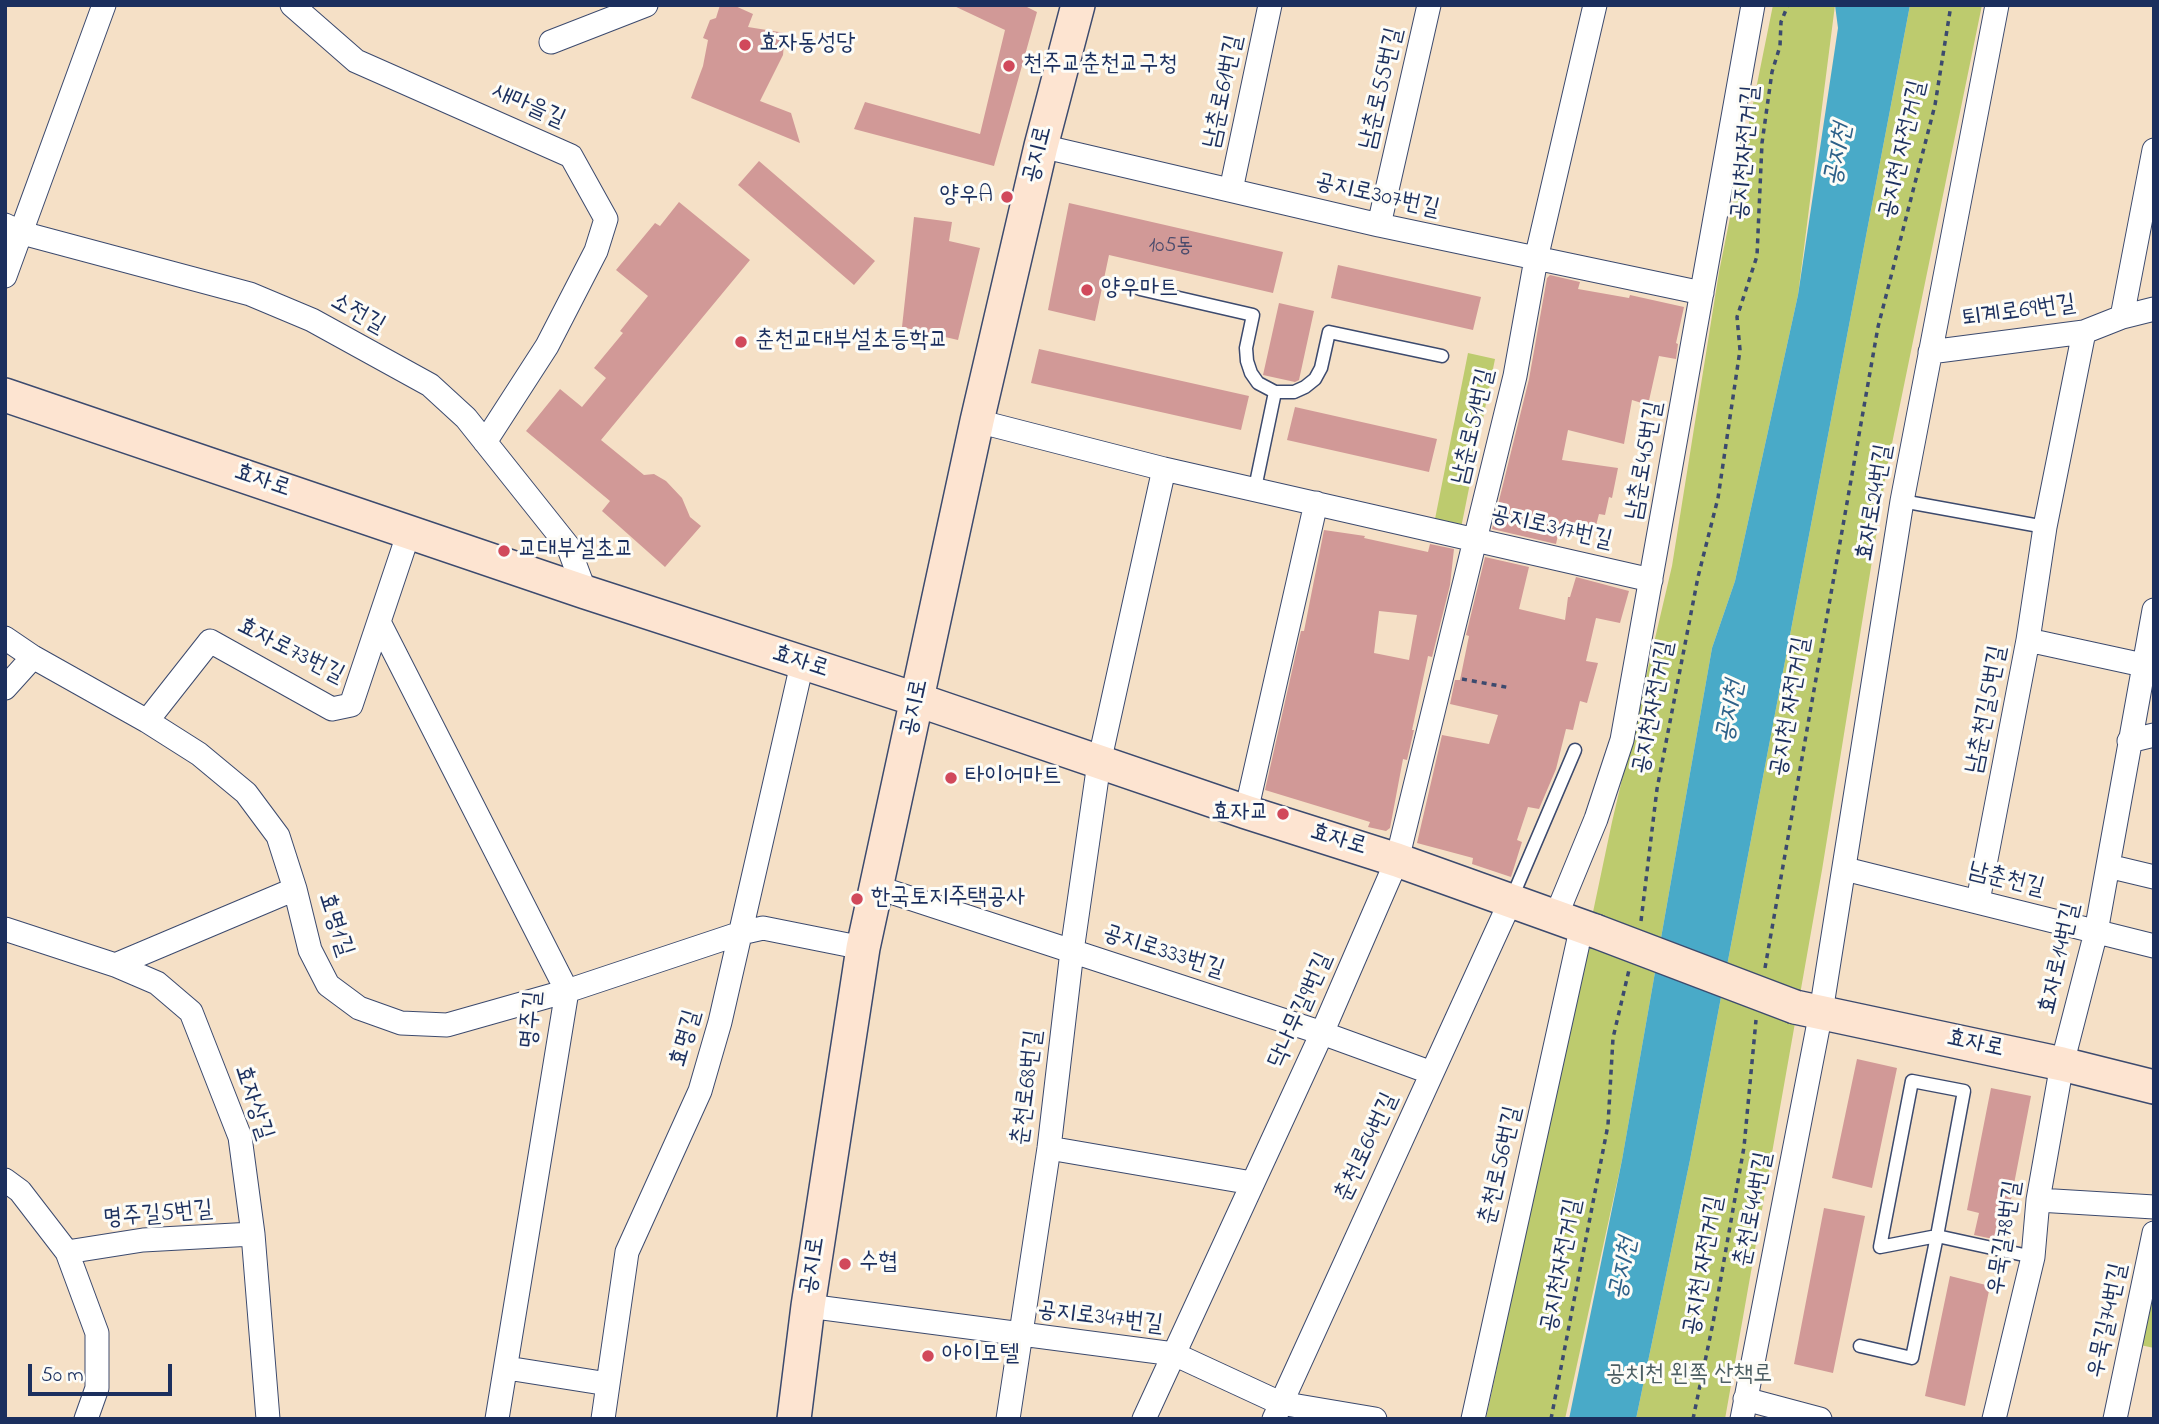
<!DOCTYPE html>
<html>
<head>
<meta charset="utf-8">
<style>
	body { margin:0 }
	#map { position:relative; width:2159px; height:1424px; overflow:hidden; background:#f5e0c6; font-family:"Indie Flower",sans-serif }
	canvas { display:block }
	.frame { position:absolute; inset:0; border:7px solid #1b2f5e; pointer-events:none }
	.scale { position:absolute; left:28px; top:1364px; width:144px; height:32px; box-sizing:border-box; border:4px solid #1b2f5e; border-top:0; padding-left:9px; font-size:21px; line-height:24px; white-space:nowrap; color:#1b2f5e; -webkit-text-stroke:5px #fdfcf7; paint-order:stroke }
</style>
</head>
<body>
<div id="map">
<canvas width="2159" height="1424"></canvas>
<div class="frame"></div>
<div class="scale">50 m</div>
</div>
<script>
const c = document.querySelector('canvas').getContext('2d');
c.lineJoin = 'round';
function paint(path, color) { c.fillStyle = color; c.fill(path, 'evenodd'); }
const shape = rows => new Path2D(rows.map(r => 'M' + r).join(''));
function strokePath(path, color, width, dash) { c.strokeStyle = color; c.lineWidth = width; c.lineCap = dash ? 'butt' : 'round'; c.setLineDash(dash || []); c.stroke(path); }
function drawText(font, color, halo, rows, align = 'center') {
  c.font = font + ' "Indie Flower","Poor Story",sans-serif'; c.lineWidth = 6; c.setLineDash([]); c.textBaseline = 'middle'; c.strokeStyle = halo; c.fillStyle = color; for (const [text, x, y, turn = 0] of rows) {
    c.save(); c.translate(x, y); c.rotate((+turn || 0) * Math.PI / 180); c.textAlign = isNaN(turn) ? turn : align; if (halo) c.strokeText(text, 0, 0); c.fillText(text, 0, 0); c.restore();
  }
}
paint(shape([
	[1773,5,1835,5,1798,295,1735,581,1712,648,1622,1160,1565,1419,1486,1419,1612,822,1672,566,1719,272],
	[1910,5,1982,5,1887,468,1822,870,1725,1419,1636,1419,1690,1160],
	[1468,353,1495,359,1461,528,1434,524],
	[2154,1233,2154,1348,2131,1343]
]), '#bdcb6e');
paint(shape([
	[1835,5,1910,5,1690,1160,1636,1419,1569,1419,1622,1160,1712,648,1735,581,1798,295,1838,28]
]), '#49aac8');
paint(shape([
	[720,5,733,5,753,14,748,27,785,33,783,55,760,101,791,113,800,143,691,98,703,66,708,40,703,38,710,20,716,18],
	[952,5,1023,5,1037,12,994,166,854,129,865,102,980,134,1005,30],
	[759,161,875,261,854,285,738,185],
	[679,202,750,260,601,440,644,475,654,474,666,481,682,498,690,517,701,526,665,567,602,511,610,501,526,431,560,389,582,407,606,378,594,368,623,333,620,331,648,296,616,270,655,223,660,226],
	[1069,203,1283,252,1273,293,1109,255,1095,321,1048,310],
	[914,217,952,222,949,241,980,248,958,340,902,327],
	[1338,265,1481,297,1473,330,1331,298],
	[1550,275,1580,282,1578,289,1629,298,1630,295,1684,307,1676,343,1678,344,1676,359,1659,356,1648,405,1632,400,1624,444,1568,430,1562,460,1618,468,1612,498,1609,497,1605,515,1599,514,1593,537,1559,530,1556,544,1492,529,1529,379,1547,278],
	[1279,303,1314,311,1299,380,1295,382,1263,375],
	[1039,349,1249,396,1241,430,1031,383],
	[1295,407,1437,439,1429,472,1287,440],
	[1324,530,1365,536,1364,538,1428,552,1430,544,1454,549,1450,585,1432,657,1428,656,1412,730,1414,730,1407,760,1403,759,1390,828,1386,831,1368,827,1370,822,1265,790,1301,631,1304,631],
	[1379,611,1417,615,1409,660,1374,653],
	[1485,557,1529,567,1519,609,1565,620,1568,597,1570,597,1576,577,1629,591,1620,623,1596,618,1586,661,1598,663,1587,703,1580,701,1573,730,1566,729,1556,769,1539,809,1528,807,1517,840,1522,842,1511,877,1472,864,1473,858,1417,843,1442,735,1489,744,1498,715,1450,704,1455,680,1460,680,1469,636,1466,635],
	[1857,1059,1897,1068,1872,1188,1832,1178],
	[1991,1088,2031,1096,2003,1241,1974,1235,1979,1213,1967,1210],
	[1824,1208,1865,1216,1833,1373,1794,1364],
	[1950,1276,1990,1286,1965,1406,1925,1396]
]), '#d19997');
const lane = shape([
	[1140,289,1253,315,1246,348,1247,361,1251,373,1258,383,1275,392,1294,392,1305,387,1315,379,1321,368,1329,332,1442,356],
	[1255,488,1275,392],
	[1902,501,2045,527],
	[1511,900,1575,750],
	[1860,1346,1912,1358,1937,1236,1964,1091,1912,1081,1880,1247,1937,1236,2033,1257]
]);
const street = shape([
	[292,5,356,61,571,156,606,219,596,251,547,346,485,442],
	[551,42,646,5],
	[1041,146,1379,225,1702,293],
	[1231,190,1270,5],
	[5,225,22,233,250,294,312,320,430,385,466,418,568,546,585,592],
	[1379,225,1429,5],
	[5,276,104,5],
	[2122,317,2154,150],
	[1930,352,2084,332,2122,317,2154,309],
	[977,421,1164,469,1651,580],
	[380,624,567,991,497,1419],
	[5,638,33,657,147,721,199,754,246,793,278,836,295,889,310,950,328,985,359,1008,401,1023,447,1025,567,991,741,933,763,928,863,948],
	[2028,640,2143,665],
	[5,688,33,657],
	[147,721,210,641,332,709,351,705,409,532],
	[2129,741,2154,735],
	[1246,812,1316,503],
	[2108,866,2154,877],
	[1845,869,2154,946],
	[876,887,1322,1033,1432,1073],
	[1978,901,2028,640,2045,527,2084,332],
	[1556,916,1596,819,1622,740,1753,5],
	[5,929,115,965,157,983,191,1012,240,1137,253,1234,268,1419],
	[115,965,295,889],
	[1049,1148,1252,1183],
	[5,1180,20,1191,67,1252,97,1333,97,1388,86,1419],
	[2038,1200,2154,1207],
	[67,1252,143,1240,253,1234],
	[808,1306,1174,1354,1280,1403,1375,1419],
	[507,1368,608,1384],
	[1745,1399,1820,1419],
	[603,1419,627,1252,700,1091,720,1022,802,664],
	[1008,1419,1049,1148,1072,951,1099,763,1164,469],
	[1144,1419,1322,1033,1397,860,1515,376,1536,259,1595,5],
	[1274,1419,1511,900],
	[1473,1419,1582,925],
	[1742,1419,1821,1012,1902,501,1997,5],
	[1994,1419,2033,1257,2038,1200,2062,1064,2096,932,2154,610],
	[2115,1419,2154,1233]
]);
const secondary = shape([
	[5,395,585,592,918,700,1246,812,1397,860,1595,931],
	[1795,1007,2062,1064,2154,1087],
	[794,1419,808,1306,863,948,977,421,1041,146,1078,5]
]);
strokePath(lane, '#3c4a6e', 15);
strokePath(street, '#3c4a6e', 25);
strokePath(secondary, '#3c4a6e', 36);
strokePath(shape([
	[1462,679,1511,688],
	[1641,921,1657,789,1698,577,1718,498,1740,350,1737,317,1757,256,1762,143,1772,72,1780,46,1781,22,1788,5],
	[1765,968,1878,327,1935,105,1951,5],
	[1551,1419,1608,1125,1613,1038,1629,970],
	[1693,1419,1713,1323,1744,1147,1756,1020]
]), '#3c4a6e', 3.5, [5, 5]);
strokePath(lane, '#fff', 12);
strokePath(street, '#fff', 23);
strokePath(secondary, '#fde4d1', 33);
const secondaryBridge = shape([
	[1595,931,1795,1007]
]);
strokePath(secondaryBridge, '#3c4a6e', 36, []);
strokePath(secondaryBridge, '#fde4d1', 33);
for (const [x, y, r, color] of [
	[745,45,7,"#d1495b"],
	[1009,66,7,"#d1495b"],
	[1007,197,7,"#d1495b"],
	[1087,290,7,"#d1495b"],
	[741,342,7,"#d1495b"],
	[504,551,7,"#d1495b"],
	[951,778,7,"#d1495b"],
	[1283,814,7,"#d1495b"],
	[857,899,7,"#d1495b"],
	[845,1264,7,"#d1495b"],
	[928,1356,7,"#d1495b"]
]) { const dot = new Path2D(); dot.arc(x, y, r, 0, 2 * Math.PI); c.fillStyle = color; c.fill(dot); strokePath(dot, '#fdfcf7', 2.5); }
drawText('21px', '#484a6c', null, [
	["105동",1171,248]
]);
drawText('24px', '#1b2f5e', '#fdfcf7', [
	["효자동성당",759,45],
	["천주교춘천교구청",1023,66],
	["양우A",993,197,"right"],
	["양우마트",1101,290],
	["춘천교대부설초등학교",755,342],
	["교대부설초교",518,551],
	["타이어마트",965,778],
	["효자교",1269,814,"right"],
	["한국토지주택공사",871,899],
	["수협",859,1264],
	["아이모텔",942,1356]
], 'left');
drawText('24px', '#1b2f5e', '#fdfcf7', [
	["남춘로55번길",1383,89,-77],
	["남춘로61번길",1225,92,-78],
	["새마을길",528,107,24],
	["공지천 자전거길",1904,150,-77],
	["공지천자전거길",1747,153,-85],
	["공지로",1039,155,-76],
	["공지로307번길",1377,197,13],
	["퇴계로69번길",2019,313,-8],
	["소전길",357,315,29],
	["남춘로51번길",1475,427,-77],
	["남춘로45번길",1646,461,-80],
	["효자로",262,482,19],
	["효자로24번길",1876,503,-80],
	["공지로317번길",1551,529,13],
	["효자로73번길",290,652,27],
	["효자로",800,663,18],
	["공지천 자전거길",1792,707,-80],
	["공지로",916,708,-78],
	["공지천자전거길",1655,708,-79],
	["남춘천길5번길",1988,710,-79],
	["효자로",1338,841,17],
	["남춘천길",2006,881,14],
	["효명1길",334,925,72],
	["공지로333번길",1163,953,18],
	["효자로14번길",2061,959,-77],
	["닥나무길9번길",1302,1011,-66],
	["명주길",533,1020,-85],
	["효명길",687,1039,-74],
	["효자로",1975,1045,12],
	["춘천로68번길",1029,1088,-83],
	["효자상길",252,1103,72],
	["춘천로64번길",1368,1148,-65],
	["춘천로56번길",1502,1166,-77],
	["춘천로44번길",1755,1210,-79],
	["명주길5번길",158,1216,-5],
	["우묵길78번길",2006,1238,-81],
	["공지로",814,1266,-81],
	["공지천자전거길",1563,1266,-79],
	["공지천 자전거길",1705,1266,-80],
	["공지로347번길",1100,1319,7],
	["우묵길74번길",2109,1321,-78]
]);
drawText('24px', '#4c5e63', '#fdfcf7', [
	["공치천 왼쪽 산책로",1689,1376]
]);
drawText('italic 26px', '#2d6088', '#fdfcf7', [
	["공지천",1840,155,-79],
	["공지천",1732,712,-79],
	["공지천",1625,1269,-79]
]);
</script>
</body>
</html>
